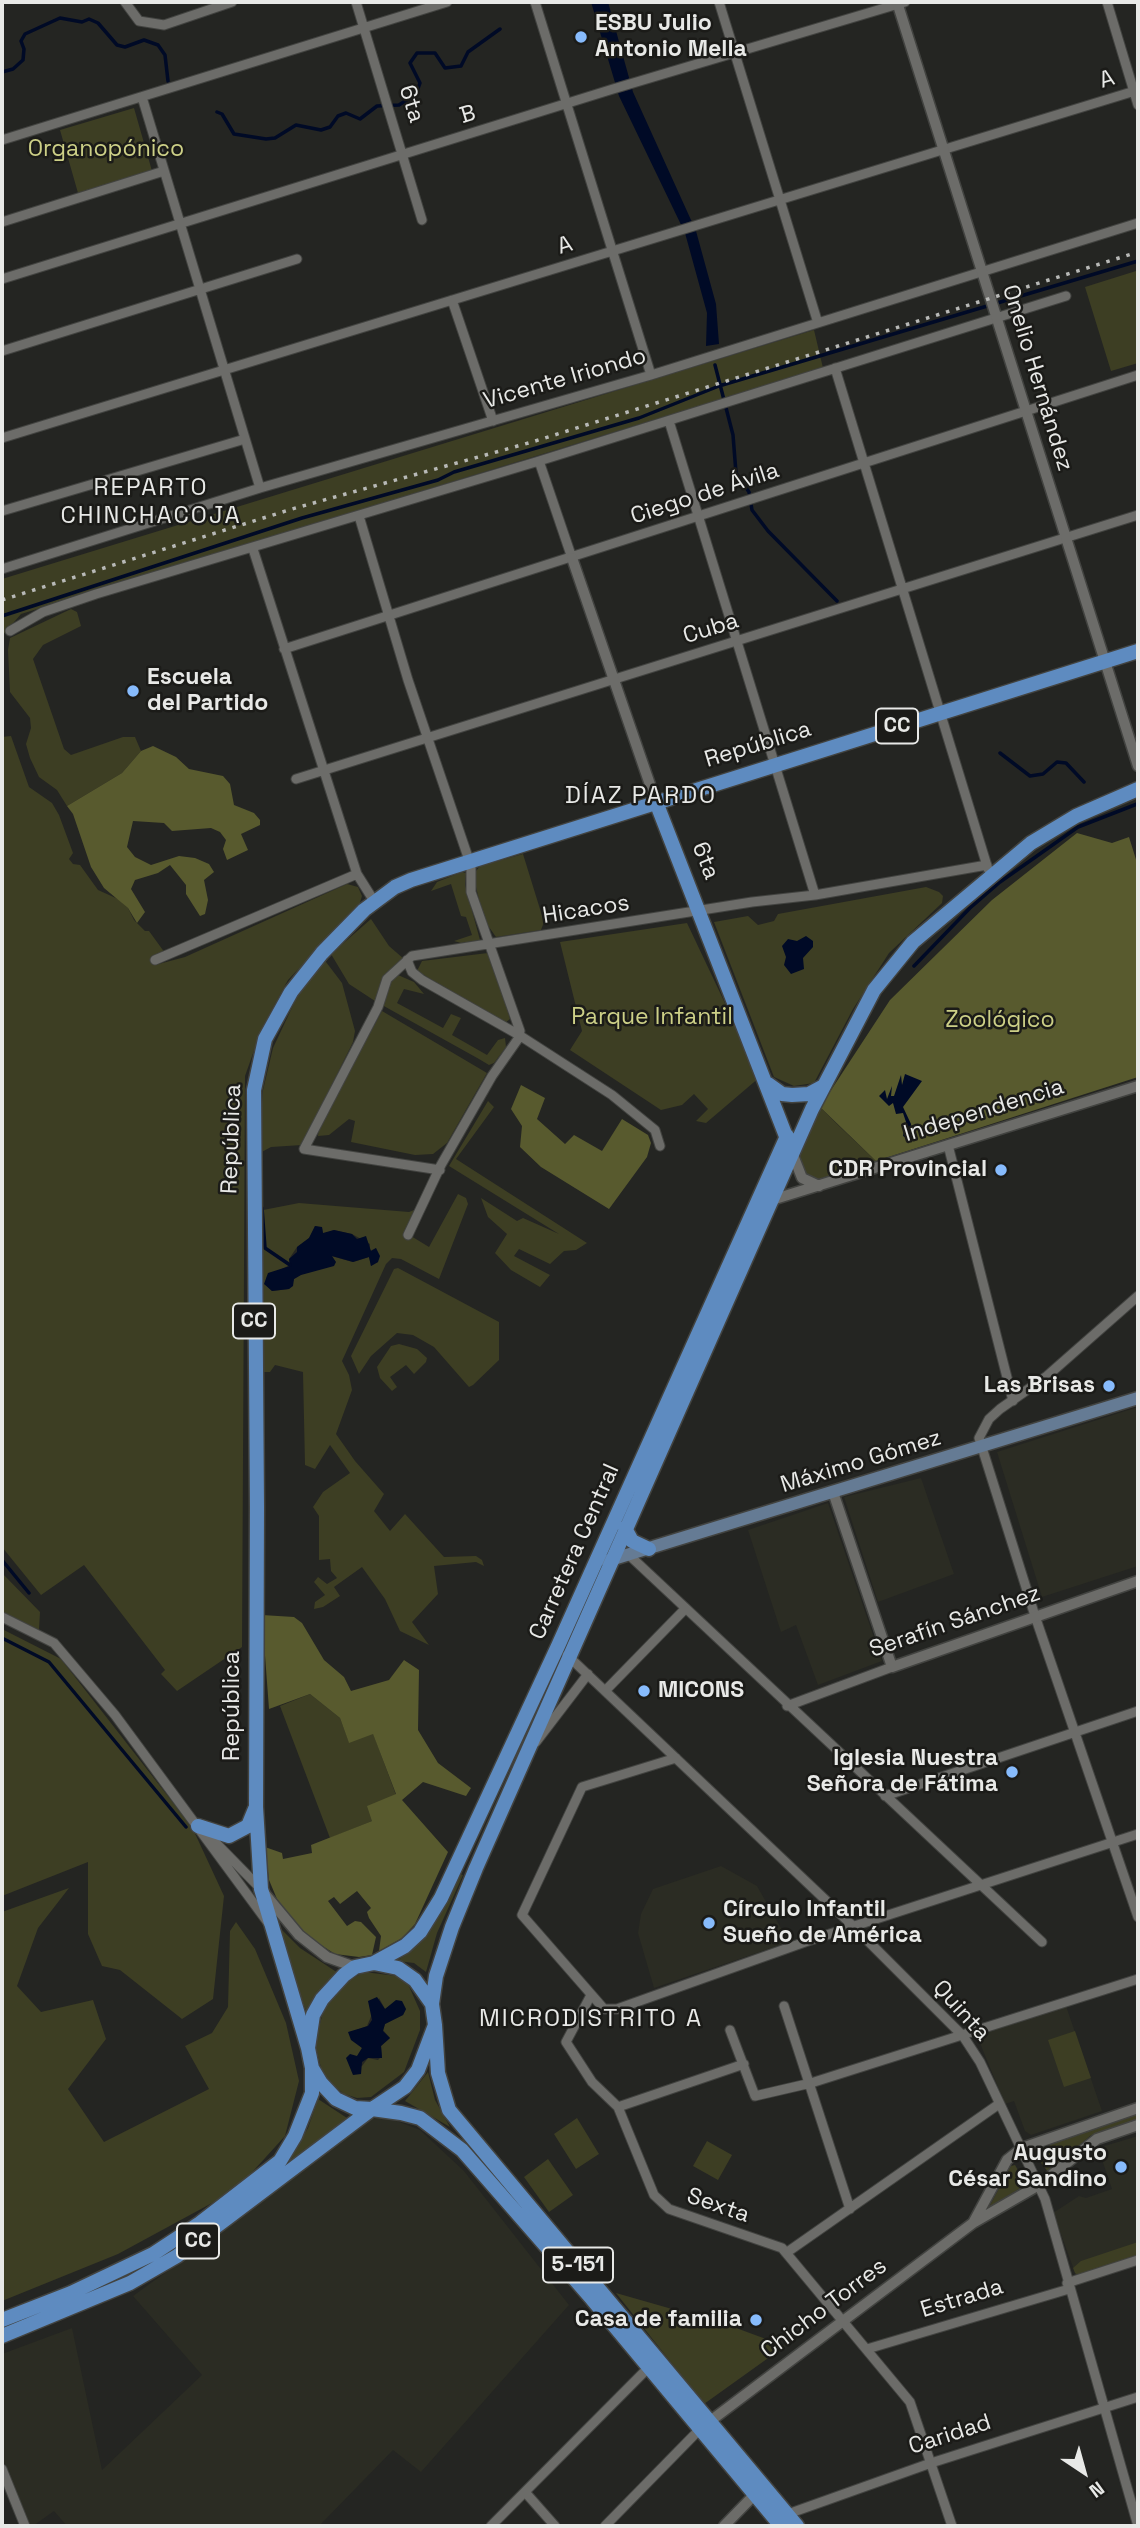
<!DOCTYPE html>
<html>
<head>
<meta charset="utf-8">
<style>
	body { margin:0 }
	#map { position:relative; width:1140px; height:2528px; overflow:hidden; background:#242522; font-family:"Space Grotesk",sans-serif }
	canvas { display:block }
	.frame { position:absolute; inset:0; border:4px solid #e8e9e7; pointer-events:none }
	.north { position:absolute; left:1049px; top:2437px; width:70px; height:70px; -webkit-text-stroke:5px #1b1b18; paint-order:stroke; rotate:144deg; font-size:19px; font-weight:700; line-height:28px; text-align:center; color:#e8e9e7 }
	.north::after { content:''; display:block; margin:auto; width:24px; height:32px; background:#e8e9e7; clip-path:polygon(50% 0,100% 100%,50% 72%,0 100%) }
</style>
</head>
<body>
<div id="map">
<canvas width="1140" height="2528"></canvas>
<div class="frame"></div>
<div class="north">N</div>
</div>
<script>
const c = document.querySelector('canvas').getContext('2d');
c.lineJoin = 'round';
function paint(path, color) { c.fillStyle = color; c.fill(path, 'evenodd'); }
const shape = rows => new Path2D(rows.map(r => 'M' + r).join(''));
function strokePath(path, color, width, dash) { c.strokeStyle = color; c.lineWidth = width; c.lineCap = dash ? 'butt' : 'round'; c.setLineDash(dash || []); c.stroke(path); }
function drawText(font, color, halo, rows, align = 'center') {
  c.font = font + ' "Space Grotesk",sans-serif'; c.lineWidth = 5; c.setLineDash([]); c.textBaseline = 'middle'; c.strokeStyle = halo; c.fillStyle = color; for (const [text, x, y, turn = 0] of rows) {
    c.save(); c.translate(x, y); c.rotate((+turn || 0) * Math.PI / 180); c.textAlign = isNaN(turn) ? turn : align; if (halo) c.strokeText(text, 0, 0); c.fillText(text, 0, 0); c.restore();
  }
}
paint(shape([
	[1138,1407,1138,1566,1042,1597,997,1452],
	[921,1478,954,1574,878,1602,844,1497],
	[828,1503,882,1661,818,1685,796,1625,781,1632,748,1530],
	[721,1866,757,1886,789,1942,654,1988,638,1933,641,1914,653,1889],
	[1066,2006,1102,2111,1031,2135,1025,2131,1014,2101,1005,2104,977,2036],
	[384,2116,420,2130,464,2171,569,2305,421,2472,393,2450,319,2526,67,2526,54,2511,33,2526,27,2526,2,2462,2,2354,72,2328,102,2470,202,2375,133,2296,231,2225,363,2121],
	[1138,2136,1138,2255,1076,2275,1053,2213,1079,2196,1086,2198,1112,2189,1098,2148]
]), '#2b2c23');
paint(shape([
	[134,108,152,171,78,193,60,130],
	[1136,271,1138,363,1111,371,1085,287],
	[814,330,823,368,21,614,2,636,2,579],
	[71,609,77,612,81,626,43,645,33,659,64,749,71,755,123,737,135,737,141,751,122,773,67,806,57,790,39,777,30,758,26,744,31,728,30,718,10,692,8,650,10,638],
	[11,736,29,787,52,803,59,815,73,853,69,859,73,864,80,865,98,890,118,899,128,908,134,920,145,931,149,931,165,953,151,959,155,965,185,957,347,884,358,887,362,896,359,906,288,980,262,1028,245,1076,242,1647,177,1691,161,1674,165,1670,84,1565,41,1595,2,1547,2,737],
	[523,854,544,922,541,930,496,937,484,920,476,887,476,871,480,866],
	[462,872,466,873,465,885,480,940,461,943,454,941,472,935,466,917,461,916,451,884,431,891,437,882],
	[926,887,939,892,943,896,942,903,889,953,853,1009,814,1083,794,1086,774,1077,714,922,748,916,758,925,774,921,778,914],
	[371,919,389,946,404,959,375,1001,349,984,331,954],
	[687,923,760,1077,706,1123,696,1121,708,1109,694,1094,682,1105,661,1110,570,1050,582,1031,560,942],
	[488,953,495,965,510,1019,505,1023,417,971,422,961],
	[323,958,342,983,355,1031,353,1042,302,1145,271,1147,258,1154,263,1090,273,1048,296,999],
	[398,975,414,982,424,994,404,989,397,1003,443,1028,451,1014,461,1018,452,1035,487,1055,498,1040,505,1038,506,1047,494,1063,489,1065,479,1059,382,1005,391,979],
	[382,1011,487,1073,447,1143,433,1154,415,1155,351,1142,355,1121,349,1119,329,1135,318,1136,319,1126],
	[488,1101,494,1107,456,1159,587,1243,576,1250,564,1251,550,1264,519,1249,514,1256,550,1275,540,1287,511,1270,495,1253,507,1234,488,1217,481,1198,517,1221,523,1218,559,1234,449,1166],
	[820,1107,837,1124,876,1161,816,1180,803,1175,797,1156],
	[458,1194,466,1198,468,1204,439,1279,401,1259,392,1258,386,1264,342,1361,349,1375,352,1390,336,1434,355,1461,384,1494,374,1511,390,1531,405,1514,444,1557,476,1556,482,1560,484,1566,476,1562,434,1566,438,1594,412,1622,429,1645,400,1631,385,1599,362,1567,334,1587,340,1596,323,1607,314,1609,315,1602,325,1595,314,1582,318,1577,327,1584,337,1578,331,1571,330,1559,319,1560,319,1516,313,1507,323,1492,350,1473,330,1445,315,1469,305,1465,303,1372,275,1365,270,1372,259,1372,258,1211,299,1203,409,1212,417,1209,405,1238,411,1236,429,1247],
	[315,1226,322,1228,323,1234,334,1230,352,1234,370,1244,370,1251,376,1248,378,1262,371,1266,369,1257,353,1262,331,1256,294,1279,289,1289,272,1291,265,1284,267,1276,290,1265,289,1259,297,1247,309,1238],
	[398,1268,499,1322,499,1360,473,1385,469,1387,434,1347,413,1335,397,1333,371,1356,359,1374,351,1356,394,1269],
	[399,1344,417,1349,427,1358,426,1362,414,1374,406,1365,390,1377,397,1387,392,1391,380,1378,377,1367,391,1346],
	[2,1573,40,1612,39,1630,2,1613],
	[2,1629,61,1659,192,1827,224,1896,213,1999,182,2019,120,1970,102,1966,88,1934,88,1862,2,1896],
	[310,1694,340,1718,349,1742,373,1733,396,1795,372,1821,330,1838,280,1706],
	[460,1874,463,1875,437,1933,426,1972,414,1963,397,1961,414,1948,430,1929],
	[69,1888,38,1928,17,1986,41,2012,93,2000,106,2039,68,2089,104,2142,209,2089,185,2046,212,2033,228,2007,230,1931,236,1922,255,1949,286,2023,299,2081,285,2136,236,2190,118,2254,2,2301,2,1912],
	[273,1921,300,1948,338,1973,308,2016],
	[364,1972,397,1976,408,1984,420,2011,420,2030,404,2072,371,2097,357,2098,344,2094,330,2083,321,2068,315,2043,322,2016,332,1996,344,1983],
	[379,1998,385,2009,391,2005,406,2009,403,2015,385,2024,383,2030,390,2038,381,2046,382,2056,378,2060,368,2058,362,2066,351,2067,362,2048,349,2033,367,2026],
	[1075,2031,1091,2078,1064,2087,1048,2040],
	[428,2072,435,2100,450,2127,405,2101],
	[318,2099,347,2118,285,2168,308,2128],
	[1138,2114,1138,2120,1090,2136,1048,2172,1036,2156,1035,2151,1041,2148],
	[577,2118,599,2154,576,2169,554,2134],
	[707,2141,732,2155,718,2180,693,2166],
	[548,2159,573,2195,549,2212,524,2177],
	[1015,2165,1025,2182,1024,2186,989,2207,1011,2166],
	[1138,2242,1138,2255,1078,2275,1075,2273,1073,2268,1081,2261],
	[616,2293,728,2325,785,2346,704,2404]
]), '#3d3e23');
paint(shape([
	[153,746,176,757,189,769,223,776,230,784,234,805,254,813,260,820,260,825,241,834,248,850,227,860,223,849,226,840,220,832,211,828,172,831,164,823,133,821,127,847,135,857,151,865,179,856,195,858,209,864,214,872,204,880,208,900,205,914,200,916,186,894,186,885,170,865,158,873,135,880,131,889,145,912,137,923,128,908,104,888,91,867,73,814,67,806,122,773,141,751],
	[1077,833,1112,843,1129,837,1138,866,1138,1077,876,1161,820,1107,890,1000,992,900],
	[521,1085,545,1098,537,1119,565,1144,574,1135,602,1151,622,1119,648,1135,651,1143,647,1157,609,1209,541,1167,520,1147,522,1126,511,1109],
	[262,1615,294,1617,302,1623,324,1660,344,1677,351,1691,389,1680,404,1660,419,1670,418,1730,438,1763,471,1788,466,1796,423,1782,402,1800,448,1852,415,1924,402,1938,379,1951,381,1936,369,1918,367,1912,371,1908,357,1891,340,1904,334,1897,328,1901,347,1926,355,1921,361,1922,376,1937,372,1955,359,1957,335,1954,310,1938,294,1924,277,1899,269,1880,265,1847,282,1853,283,1859,312,1853,311,1845,372,1821,367,1806,396,1794,373,1734,349,1743,340,1718,310,1694,269,1709]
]), '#585a2e');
paint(shape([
	[591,2,608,2,633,92,696,231,716,304,719,344,706,346,707,313,685,233,619,96],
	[806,936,813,941,813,947,803,958,804,969,791,974,784,965,786,957,782,946,788,939,797,941],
	[905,1074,922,1081,903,1107,911,1124,910,1140,903,1136,906,1122,903,1113,896,1114,893,1103,889,1106,879,1096,885,1090,887,1099,892,1086,891,1096,894,1096,901,1075,902,1085],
	[315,1226,322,1227,323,1233,334,1230,352,1234,357,1239,366,1236,371,1251,376,1248,380,1256,378,1262,371,1266,369,1257,353,1262,332,1256,336,1262,334,1266,301,1275,294,1279,293,1286,289,1289,272,1291,264,1284,268,1273,290,1266,289,1259,297,1252,297,1247,309,1238],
	[377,1997,385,2009,396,2000,402,2001,406,2009,403,2015,385,2024,383,2031,390,2038,381,2046,382,2058,368,2058,362,2062,361,2074,353,2075,346,2058,350,2054,357,2056,362,2048,351,2040,348,2032,368,2026,372,2020,368,2001]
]), '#000a26');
strokePath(shape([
	[2,72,13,69,23,60,24,49,21,41,25,34,60,18,82,22,89,19,98,23,117,45,125,47,144,40,158,45,165,55,168,81],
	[217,112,222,114,234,134,266,139,275,138,296,125,321,130,330,127,338,116,346,113,360,119,377,106,399,105,416,94,420,83,410,63,417,53,435,53,445,68,461,66,468,52,500,29],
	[715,365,733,435,736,473,749,492,752,510,768,531,837,601],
	[2,616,302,518,438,480,454,472,639,418,719,386,1138,261],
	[1000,753,1030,776,1043,774,1057,762,1066,763,1084,782],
	[914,966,970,908,1000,882,1078,827,1137,804],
	[262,1208,265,1248,290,1265],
	[2,1560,29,1593],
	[2,1638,49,1662,186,1827]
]), '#000a26', 3.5);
const minor = shape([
	[125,2,139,21,164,25,232,2],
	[356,2,422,220],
	[535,2,651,375],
	[719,2,817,320],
	[1107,2,1138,105],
	[142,97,260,488],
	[2,140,447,2],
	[2,222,164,171],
	[2,279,613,89,905,2],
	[452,300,493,421],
	[2,351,297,259],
	[835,368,988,869],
	[669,421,815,895],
	[2,438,1138,90],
	[539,461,572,558],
	[2,511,245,439],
	[359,516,408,680,471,866,471,892,520,1031,518,1039,492,1076,441,1165,408,1235],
	[253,549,357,874,374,901],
	[2,569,260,488,651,375,1138,223],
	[10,631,43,612,96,594,539,461,1066,296],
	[284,649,1138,375],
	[296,779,1138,515],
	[155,960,357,874],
	[407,960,412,972,422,980,519,1035,612,1095,655,1130,660,1146],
	[948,1145,1013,1401],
	[440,1170,304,1149,378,1007,387,979,412,956,752,902,815,895,987,865],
	[1138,1296,1047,1376,1000,1409,989,1419,979,1438,1035,1616,1138,1917],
	[629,1555,1042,1942],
	[2,1617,54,1643,115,1715,269,1924],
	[567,1655,853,1926,963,2036,980,2062,1045,2199,1138,2526],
	[605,1691,685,1609],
	[787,1706,892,1667],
	[536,1742,588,1674],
	[676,1758,582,1787,522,1915,604,2009,617,2009,805,1942,1138,1834],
	[885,1796,1138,1711],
	[213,1840,260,1888],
	[591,1995,566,2042,592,2082,618,2107,654,2195,669,2209,782,2248,910,2402,952,2526],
	[784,2006,850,2209],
	[730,2030,755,2096,811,2083,1138,1979],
	[618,2107,744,2064],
	[786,2253,999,2104],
	[1067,2283,1138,2260],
	[867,2349,1069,2289],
	[2,2469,25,2526],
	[525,2492,555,2526],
	[785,2515,931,2463,1138,2397],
	[491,2526,651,2365],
	[605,2526,700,2429]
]);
const tertiary = shape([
	[897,2,1138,766],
	[572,558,656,802],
	[793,1155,802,1178,819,1186],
	[775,1199,1138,1086],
	[833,1492,892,1667,1138,1581],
	[264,1893,299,1935,327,1957,355,1967],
	[973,2223,1007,2160,1022,2148,1138,2108],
	[705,2425,973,2223,1039,2185,1097,2139,1138,2125],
	[724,2526,758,2491]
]);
const secondary = shape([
	[607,1561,1138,1398]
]);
const primary = shape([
	[656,802,789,1144],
	[768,1084,782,1094,792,1095,809,1094,822,1087],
	[625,1528,632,1541,649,1549],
	[198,1826,229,1836,248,1826,255,1809],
	[374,1963,405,1946,420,1932,441,1898,558,1646,787,1136],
	[374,1963,398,1968,415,1980,432,2004,435,2025,418,2070,405,2087,372,2109,355,2108,336,2099,321,2083,312,2068,308,2048,313,2015,322,1999,344,1975,355,1967,374,1963],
	[432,2004,436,1976,452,1927,476,1868,812,1109,874,990,913,942,1031,843,1076,816,1138,789],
	[435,2025,438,2073,449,2110,797,2526],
	[308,2048,261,1889,256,1807,257,1507,254,1090,265,1039,291,992,322,953,364,910,395,887,411,880,1138,651],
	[2,2320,71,2293,153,2254,200,2223,280,2161,295,2136,312,2093,312,2068],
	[2,2336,130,2283,177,2256,372,2109,401,2113,420,2118,462,2150,592,2299,781,2526]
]);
strokePath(minor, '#424340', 11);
strokePath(tertiary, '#424340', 13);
strokePath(secondary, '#424340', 15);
strokePath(primary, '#424340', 17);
strokePath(minor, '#6c6c69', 9);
strokePath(tertiary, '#6c6c69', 10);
strokePath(secondary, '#657b94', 12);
strokePath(primary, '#5e8bc0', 14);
strokePath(shape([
	[2,600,292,509,532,442,1138,252]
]), '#b8b9b7', 3.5, [3.5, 7]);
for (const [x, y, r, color] of [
	[581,37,7,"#87bbfc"],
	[133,691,7,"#87bbfc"],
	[1001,1170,7,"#87bbfc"],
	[1109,1386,7,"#87bbfc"],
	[644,1691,7,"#87bbfc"],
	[1012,1772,7,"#87bbfc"],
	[709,1923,7,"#87bbfc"],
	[1121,2167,7,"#87bbfc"],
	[756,2320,7,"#87bbfc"]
]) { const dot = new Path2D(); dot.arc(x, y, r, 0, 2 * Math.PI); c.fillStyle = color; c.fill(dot); strokePath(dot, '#1b1b18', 2.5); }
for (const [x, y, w] of [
	[897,726,42],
	[254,1321,42],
	[198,2241,42],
	[578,2265,70]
]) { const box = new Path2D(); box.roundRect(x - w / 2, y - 17.5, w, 35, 5); c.fillStyle = '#1b1b18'; c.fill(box); strokePath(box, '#e8e9e7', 2); }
drawText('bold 21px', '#e8e9e7', null, [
	["CC",897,726],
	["CC",254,1321],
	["CC",198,2241],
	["5-151",578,2265]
]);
drawText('bold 23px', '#e8e9e7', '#1b1b18', [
	["ESBU Julio",595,24,"left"],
	["Antonio Mella",595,50,"left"],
	["Escuela",147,678,"left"],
	["del Partido",147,704,"left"],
	["CDR Provincial",987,1170],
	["Las Brisas",1095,1386],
	["MICONS",658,1691,"left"],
	["Iglesia Nuestra",998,1759],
	["Señora de Fátima",998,1785],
	["Círculo Infantil",723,1910,"left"],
	["Sueño de América",723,1936,"left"],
	["Augusto",1107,2154],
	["César Sandino",1107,2180],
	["Casa de familia",742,2320]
], 'right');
drawText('23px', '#e8e9e7', '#1b1b18', [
	["A",1107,80,-17],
	["6ta",411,104,73],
	["B",468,115,-17],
	["A",565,246,-17],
	["Onelio Hernández",1037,378,73],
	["Vicente Iriondo",565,379,-16],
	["Ciego de Ávila",705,494,-18],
	["Cuba",711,629,-17],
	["República",758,745,-17],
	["6ta",705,861,68],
	["Hicacos",586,910,-9],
	["Independencia",984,1111,-17],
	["República",232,1139,-88],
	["Máximo Gómez",861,1462,-17],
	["Carretera Central",575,1552,-66],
	["Serafín Sánchez",955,1622,-19],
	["República",233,1706,-90],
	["Quinta",961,2011,48],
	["Sexta",718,2206,19],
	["Estrada",962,2299,-17],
	["Chicho Torres",824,2309,-37],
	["Caridad",950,2435,-18]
]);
drawText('23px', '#cdd087', '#1b1b18', [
	["Organopónico",106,150],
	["Parque Infantil",652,1018],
	["Zoológico",1000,1021]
]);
c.letterSpacing = '2px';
drawText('24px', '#e8e9e7', '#1b1b18', [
	["REPARTO",151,488],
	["CHINCHACOJA",151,516],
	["DÍAZ PARDO",641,796],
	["MICRODISTRITO A",591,2019]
]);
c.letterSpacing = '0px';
</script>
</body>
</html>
